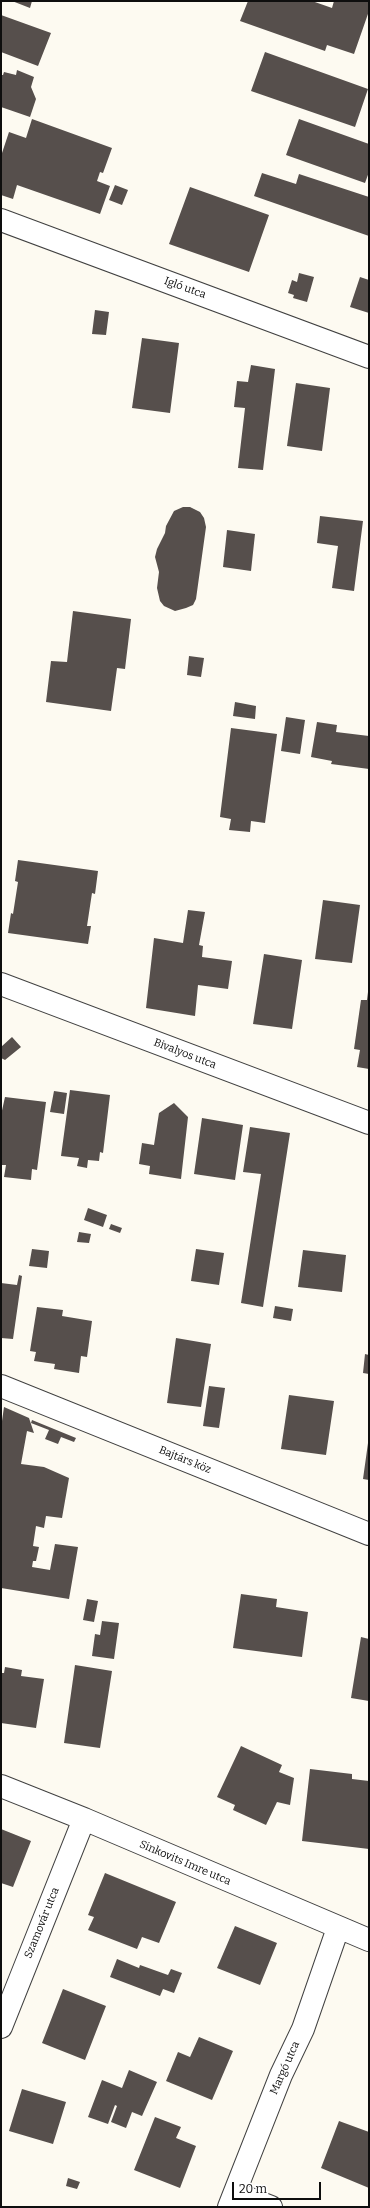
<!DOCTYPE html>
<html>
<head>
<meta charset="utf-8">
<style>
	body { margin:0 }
	#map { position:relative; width:370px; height:2208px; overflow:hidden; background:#fdfaf1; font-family:Bitter,serif }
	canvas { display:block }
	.frame { position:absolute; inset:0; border:2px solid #0e0e0e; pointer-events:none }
	.scale { position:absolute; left:232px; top:2182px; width:89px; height:18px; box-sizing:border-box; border:2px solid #0e0e0e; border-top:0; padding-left:5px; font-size:12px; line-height:14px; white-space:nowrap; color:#0e0e0e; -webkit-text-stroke:3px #fff; paint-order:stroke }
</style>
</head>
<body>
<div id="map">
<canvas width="370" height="2208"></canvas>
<div class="frame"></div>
<div class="scale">20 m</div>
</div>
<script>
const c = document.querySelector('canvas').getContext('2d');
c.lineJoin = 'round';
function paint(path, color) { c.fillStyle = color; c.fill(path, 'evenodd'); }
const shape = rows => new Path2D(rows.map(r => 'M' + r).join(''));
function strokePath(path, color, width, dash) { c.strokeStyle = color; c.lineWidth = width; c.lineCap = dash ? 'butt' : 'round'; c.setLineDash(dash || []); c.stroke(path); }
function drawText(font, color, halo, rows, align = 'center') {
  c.font = font + ' Bitter,serif'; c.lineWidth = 4; c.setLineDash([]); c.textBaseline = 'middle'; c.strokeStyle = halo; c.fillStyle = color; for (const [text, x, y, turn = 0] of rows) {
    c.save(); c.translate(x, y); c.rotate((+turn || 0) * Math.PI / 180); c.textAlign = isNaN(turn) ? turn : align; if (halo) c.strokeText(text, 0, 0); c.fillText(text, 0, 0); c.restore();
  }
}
paint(shape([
	[12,1,32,1,30,8],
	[248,1,312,1,332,8,334,1,369,1,369,11,354,54,327,45,325,51,240,21],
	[1,15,51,33,38,66,1,52],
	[265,52,368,89,355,127,251,91],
	[17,70,34,77,31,87,36,99,30,117,1,107,1,75,3,75,4,72,16,75],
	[32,119,112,148,103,173,100,172,97,181,110,186,100,214,17,185,13,199,1,195,1,156,9,132,26,138],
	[299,119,369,144,369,172,365,183,286,155],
	[262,173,296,184,299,174,369,197,369,236,254,196],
	[115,185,128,190,122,205,109,200],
	[190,187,269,215,249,272,169,244],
	[299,273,314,277,307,302,293,298,294,295,288,293,292,280,297,282],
	[360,277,369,280,369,313,350,307],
	[95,310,109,312,106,335,92,334],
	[142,338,179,343,170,413,132,408],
	[251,365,275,369,263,470,238,468,245,408,234,407,237,381,248,382],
	[296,383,330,388,322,451,287,446],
	[183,507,190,507,200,512,204,518,206,527,196,599,193,605,186,608,175,611,164,606,160,601,157,588,159,572,155,557,157,549,165,533,166,526,174,511],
	[320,516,363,521,354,591,332,588,338,546,317,543],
	[227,530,255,534,251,571,223,567],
	[73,611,131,619,125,669,117,668,111,711,46,702,51,661,67,662],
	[189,656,204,658,201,677,187,675],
	[235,702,256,706,255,719,233,716],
	[286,717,305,720,300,754,281,751],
	[317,722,337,725,336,732,369,736,369,769,331,764,332,761,311,757],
	[231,728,277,734,265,823,251,821,250,832,229,830,231,819,220,817],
	[18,860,98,871,95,894,92,893,87,926,91,926,88,944,8,933,11,913,13,914,18,882,15,881],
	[323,900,360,905,352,963,315,959],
	[188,910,205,912,199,945,203,946,202,957,232,961,228,989,198,985,195,1016,146,1008,154,938,183,943],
	[264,954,302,960,292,1029,253,1024],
	[368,992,369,992,369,1069,357,1067,360,1050,354,1049,361,1000,367,1000],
	[12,1037,21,1047,5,1060,1,1058,1,1047],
	[70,1090,110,1095,103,1153,100,1152,99,1161,88,1160,87,1168,77,1166,79,1158,61,1156],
	[54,1091,67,1093,64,1114,50,1112],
	[5,1097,46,1102,37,1170,32,1169,31,1180,4,1177,6,1165,1,1165,1,1115],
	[174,1103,188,1117,181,1179,149,1174,150,1166,139,1164,142,1143,154,1145,159,1113],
	[202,1118,243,1125,235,1180,194,1174],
	[250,1127,290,1133,263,1307,241,1303,261,1174,243,1172],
	[88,1208,107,1215,103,1227,84,1220],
	[111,1224,122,1228,120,1233,109,1229],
	[79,1232,91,1234,89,1243,77,1242],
	[32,1249,49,1251,47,1268,29,1266],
	[196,1249,224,1253,219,1285,191,1281],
	[303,1250,346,1255,342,1292,298,1287],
	[19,1275,22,1276,13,1339,1,1338,1,1283,17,1285],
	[275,1306,293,1309,291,1321,273,1318],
	[37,1307,63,1310,62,1316,92,1321,87,1357,81,1356,79,1373,54,1369,55,1364,34,1361,36,1352,30,1351],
	[176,1338,211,1344,201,1407,167,1403],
	[365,1354,369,1355,369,1374,363,1373],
	[209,1386,225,1388,219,1428,203,1426],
	[289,1395,334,1401,326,1455,281,1449],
	[4,1407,29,1418,34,1433,27,1431,21,1464,44,1467,69,1478,62,1518,46,1516,44,1528,36,1526,33,1546,39,1547,36,1561,33,1561,32,1567,50,1570,55,1544,78,1547,69,1599,1,1588,1,1428],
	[32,1420,76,1438,74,1442,61,1437,58,1444,45,1439,49,1430,31,1423],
	[368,1443,369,1443,369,1480,363,1479],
	[241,1594,277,1599,276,1607,308,1612,302,1657,233,1648],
	[87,1599,98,1601,94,1622,83,1620],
	[102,1621,119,1623,114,1659,92,1656,95,1634,100,1635],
	[361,1637,369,1639,369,1701,351,1698],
	[75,1665,112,1671,100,1748,64,1743],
	[5,1667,22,1670,21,1676,44,1679,36,1728,1,1723,1,1673,4,1673],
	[241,1746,282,1765,279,1772,294,1778,290,1805,277,1802,266,1825,233,1810,235,1805,217,1797],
	[310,1769,352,1774,352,1779,369,1781,369,1849,302,1841],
	[1,1829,31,1841,13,1887,1,1883],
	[105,1873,176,1902,159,1943,142,1937,137,1949,88,1930,94,1917,88,1915],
	[235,1926,277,1943,260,1985,217,1968],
	[117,1959,139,1968,140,1965,168,1975,171,1969,182,1973,174,1993,163,1989,160,1996,110,1977],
	[63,1989,106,2006,85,2060,42,2043],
	[199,2037,233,2051,212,2100,166,2081,178,2052,190,2057],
	[129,2070,157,2082,142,2116,132,2112,126,2128,111,2122,117,2106,115,2105,108,2124,88,2117,102,2080,122,2088],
	[22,2089,66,2102,53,2144,9,2131],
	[155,2117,181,2127,176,2138,196,2146,180,2188,134,2170],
	[339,2121,369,2132,369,2188,321,2168],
	[68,2178,80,2182,77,2189,66,2186]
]), '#564f4c');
const street = shape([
	[1,220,369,357],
	[1,984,369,1123],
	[1,1386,369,1534],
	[1,1786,84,1819,369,1940],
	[1,2027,84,1819],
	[235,2193,271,2207],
	[229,2207,281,2075,303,2029,338,1928]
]);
strokePath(street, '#414141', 24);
strokePath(street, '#fff', 22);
drawText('11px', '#0e0e0e', '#fff', [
	["Igló utca",185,288,20],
	["Bivalyos utca",185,1054,21],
	["Bajtárs köz",185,1460,22],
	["Sinkovits Imre utca",185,1863,23],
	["Szamovár utca",42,1923,-68],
	["Margó utca",285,2068,-66]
]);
</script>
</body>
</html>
